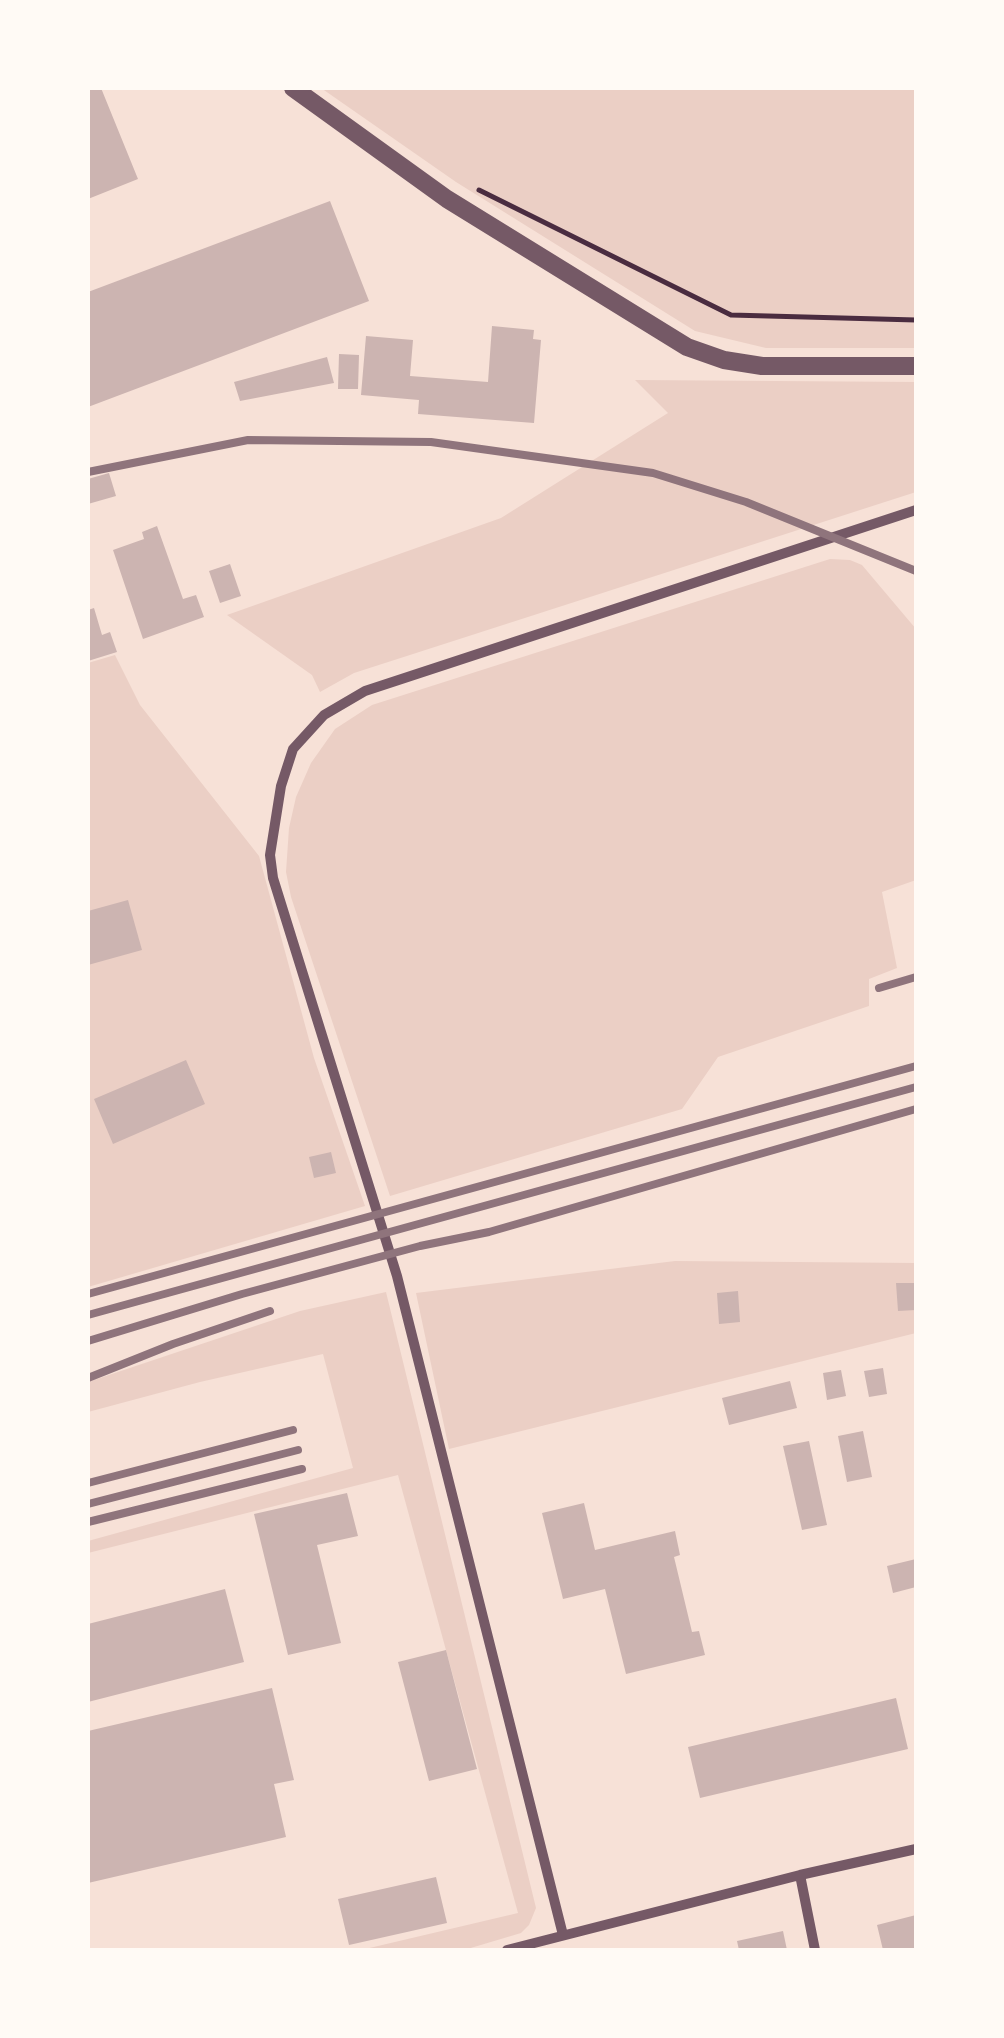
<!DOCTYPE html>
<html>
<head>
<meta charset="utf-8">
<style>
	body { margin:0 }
	#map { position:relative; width:1004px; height:2038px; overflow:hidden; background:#f7e1d7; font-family:"Golos Text",sans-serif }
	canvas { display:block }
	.frame { position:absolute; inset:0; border:90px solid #fffaf5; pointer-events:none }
</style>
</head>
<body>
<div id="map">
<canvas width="1004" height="2038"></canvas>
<div class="frame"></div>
</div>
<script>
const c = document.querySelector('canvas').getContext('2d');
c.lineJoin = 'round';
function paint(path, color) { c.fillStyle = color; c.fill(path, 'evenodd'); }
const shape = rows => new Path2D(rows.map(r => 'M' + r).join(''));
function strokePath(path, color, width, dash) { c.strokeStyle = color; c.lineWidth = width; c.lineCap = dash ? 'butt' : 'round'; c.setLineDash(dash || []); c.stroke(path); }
paint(shape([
	[321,88,916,88,916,348,766,348,695,331,456,182],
	[635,380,916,382,916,492,354,673,320,692,312,675,227,615,501,518,668,413],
	[830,559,850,560,862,565,916,629,916,880,882,892,897,968,869,979,869,1006,718,1057,682,1109,390,1196,291,897,286,872,289,828,296,797,311,763,335,729,372,705],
	[115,655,140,705,259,856,314,1058,365,1206,88,1287,88,663],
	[675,1261,916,1263,916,1333,449,1449,416,1293],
	[386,1292,536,1908,529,1925,521,1933,464,1950,361,1950,518,1913,398,1475,88,1553,88,1541,353,1468,323,1354,200,1382,88,1412,88,1382,300,1311]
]), '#ebcfc5');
paint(shape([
	[88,88,101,88,138,179,88,199],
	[330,201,369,301,88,407,88,292],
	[492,326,534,330,533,339,541,340,534,423,418,414,419,400,361,395,366,336,413,340,410,376,488,382],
	[339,354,359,355,358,389,338,389],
	[327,357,334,383,240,401,234,382],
	[109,473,116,496,88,504,88,479],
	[157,526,183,599,196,595,204,617,143,639,113,550,144,539,142,532],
	[230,564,241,596,220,603,209,571],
	[94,608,102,635,110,632,117,652,88,661,88,610],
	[128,900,142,950,88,965,88,911],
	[186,1060,205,1104,113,1144,94,1099],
	[331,1152,336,1173,314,1178,309,1157],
	[896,1283,916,1283,916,1310,898,1311],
	[738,1291,740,1322,719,1324,717,1293],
	[883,1368,887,1394,869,1397,864,1371],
	[841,1370,846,1396,827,1400,823,1373],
	[790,1381,797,1408,729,1425,722,1398],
	[863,1431,872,1477,847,1482,838,1436],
	[809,1441,827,1525,802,1530,783,1446],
	[347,1493,358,1536,317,1545,341,1643,288,1655,254,1514],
	[584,1503,595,1550,675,1531,680,1555,674,1557,692,1632,699,1631,705,1655,626,1674,605,1589,563,1599,542,1513],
	[916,1559,916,1587,893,1593,887,1566],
	[225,1589,244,1662,88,1702,88,1624],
	[446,1650,477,1769,429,1781,398,1662],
	[272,1688,294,1780,274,1784,286,1837,88,1883,88,1731],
	[896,1698,908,1749,700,1798,688,1747],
	[436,1877,447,1923,349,1945,338,1899],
	[916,1915,916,1950,883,1950,877,1925],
	[783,1931,787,1950,739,1950,737,1941]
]), '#ccb4b1');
strokePath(shape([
	[479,190,731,315,916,320]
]), '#4a2c40', 5);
strokePath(shape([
	[800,1875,815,1950],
	[563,1935,397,1276,273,878,270,855,281,786,293,749,324,715,365,691,916,510],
	[507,1950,800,1875,916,1849]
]), '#755966', 10);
strokePath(shape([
	[293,88,447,199,687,347,724,360,762,366,916,366]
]), '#755966', 18);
strokePath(shape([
	[88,472,248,440,431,442,653,473,746,502,916,571],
	[879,988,916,977],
	[88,1294,916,1066],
	[88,1315,916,1087],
	[88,1341,242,1294,420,1246,489,1232,916,1109],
	[88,1378,173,1344,270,1311],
	[88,1483,293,1430],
	[88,1504,298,1450],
	[88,1522,302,1469]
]), '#8f747c', 8);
</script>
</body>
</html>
